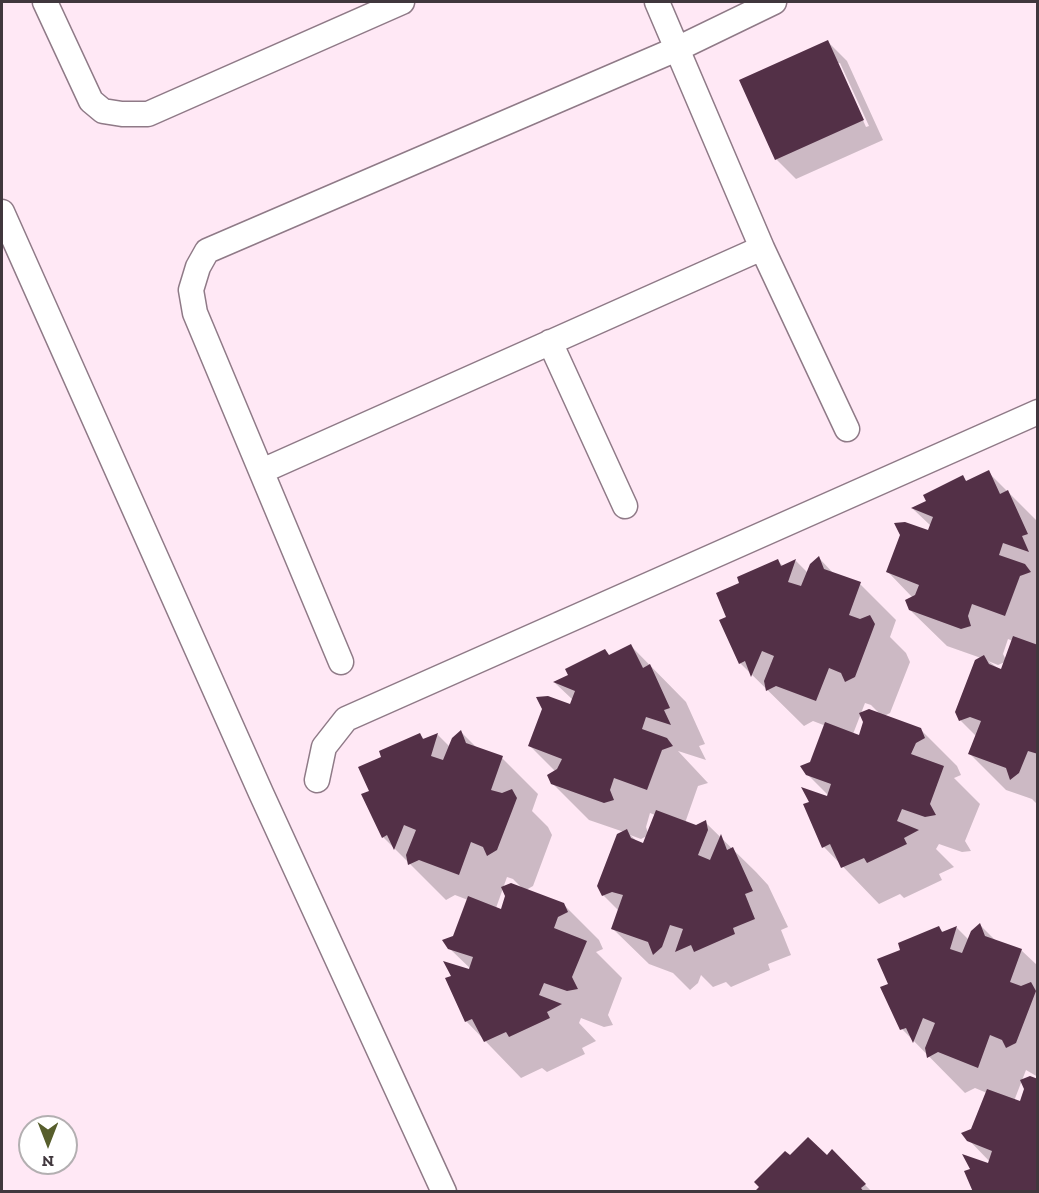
<!DOCTYPE html>
<html>
<head>
<meta charset="utf-8">
<style>
	body { margin:0 }
	#map { position:relative; width:1039px; height:1193px; overflow:hidden; background:#ffe8f5; font-family:"Zilla Slab",serif }
	canvas { display:block }
	.frame { position:absolute; inset:0; border:3px solid #40373d; pointer-events:none }
	.north { position:absolute; left:18px; top:1115px; width:60px; height:60px; box-sizing:border-box; background:#fff; border:2px solid #b3afb1; border-radius:50%; rotate:180deg; font-size:16px; font-weight:700; line-height:24px; text-align:center; color:#40373d }
	.north::after { content:''; display:block; margin:auto; width:21px; height:27px; background:#575e2c; clip-path:polygon(50% 0,100% 100%,50% 72%,0 100%) }
</style>
</head>
<body>
<div id="map">
<canvas width="1039" height="1193"></canvas>
<div class="frame"></div>
<div class="north">N</div>
</div>
<script>
const c = document.querySelector('canvas').getContext('2d');
c.lineJoin = 'round';
function paint(path, color) { c.fillStyle = color; c.fill(path, 'evenodd'); }
const shape = rows => new Path2D(rows.map(r => 'M' + r).join(''));
function strokePath(path, color, width, dash) { c.strokeStyle = color; c.lineWidth = width; c.lineCap = dash ? 'butt' : 'round'; c.setLineDash(dash || []); c.stroke(path); }
paint(shape([
	[828,42,847,61,883,140,796,179,776,159],
	[837,63,840,63,869,126,866,127],
	[988,472,1038,522,1038,805,1032,799,1006,790,970,754,977,737,961,721,956,712,981,658,947,646,910,610,913,598,888,572,929,532,931,526,913,509,928,502,962,477,967,482],
	[1008,639,1013,641,1006,660,1003,654],
	[988,661,998,665,1005,662,1002,671],
	[819,558,834,574,860,584,896,620,890,637,906,653,910,662,890,713,884,716,921,730,957,766,961,775,954,778,980,804,965,841,971,851,962,852,939,844,936,849,954,867,939,874,942,880,904,898,900,894,879,904,824,847,832,799,807,774,826,726,813,721,804,726,740,663,728,618,741,584,778,561,783,566,796,561,808,573],
	[865,703,871,705,881,715,860,737,853,734],
	[631,646,686,702,705,744,699,746,706,760,678,751,708,783,698,786,685,823,696,827,705,822,756,872,768,885,788,927,781,930,791,955,768,964,770,970,731,987,726,982,713,987,701,975,698,983,690,990,673,973,649,964,612,928,619,911,603,895,624,832,589,820,552,783,556,772,530,746,571,706,573,700,555,683],
	[650,813,655,815,648,833,646,827],
	[630,835,641,839,647,836,644,845,638,842],
	[461,732,477,748,502,758,538,794,532,811,548,827,552,835,533,886,526,890,563,904,599,940,603,949,596,952,622,978,608,1015,613,1025,604,1027,581,1018,579,1023,596,1041,582,1048,585,1054,547,1072,542,1068,521,1078,466,1021,475,973,449,948,468,900,455,895,446,900,383,837,371,792,383,758,420,735,425,740,438,735,450,747],
	[507,877,513,879,523,889,502,910,496,908],
	[980,925,996,941,1021,950,1038,966,1038,1077,1026,1070,1014,1101,1021,1103,1026,1089,1022,1081,1030,1078,1038,1080,1038,1192,975,1192,966,1172,972,1170,965,1156,994,1166,963,1134,973,1130,987,1093,975,1088,965,1093,902,1029,882,988,890,985,879,960,902,951,900,944,939,928,944,933,957,928,969,940,972,931],
	[832,1151,872,1192,756,1192,791,1157,827,1157]
]), '#0003');
paint(shape([
	[828,40,864,120,775,160,739,80],
	[989,470,1000,494,1008,490,1028,534,1022,536,1029,552,1003,543,999,555,1025,564,1031,572,1020,576,1005,616,972,604,968,616,971,626,961,629,909,610,905,600,915,595,919,585,886,572,900,535,894,523,905,522,928,530,933,517,911,508,926,501,923,495,963,475,966,481],
	[819,556,824,569,861,582,849,615,860,619,870,615,875,624,855,677,845,682,841,673,829,668,816,701,776,686,766,691,764,681,774,656,762,651,751,677,745,661,739,664,719,620,726,617,716,593,739,583,737,577,778,559,781,566,796,559,788,582,801,586,810,564],
	[1013,636,1038,645,1038,754,1028,751,1019,773,1010,780,1006,768,968,754,981,721,970,717,959,721,955,712,975,660,984,655,989,664,1001,669],
	[631,644,643,668,650,664,670,708,664,710,671,725,646,717,642,729,667,738,673,746,662,750,647,790,614,778,610,790,614,800,604,803,551,784,547,775,557,769,562,759,528,746,542,709,536,697,548,696,570,704,575,691,553,682,568,675,565,669,605,649,609,655],
	[869,709,921,728,925,738,916,743,911,754,944,766,930,804,936,815,925,817,902,809,897,821,919,830,904,838,907,844,867,863,864,858,841,868,830,844,822,848,803,804,809,802,801,787,827,796,831,784,806,775,800,766,810,762,825,722,859,735,863,722,859,713],
	[461,730,466,743,503,756,491,790,502,793,512,789,517,798,497,850,487,856,483,847,471,842,459,875,419,860,408,865,406,855,416,830,404,825,394,850,387,835,382,838,361,794,369,791,358,767,381,757,379,751,420,733,423,739,438,733,431,756,443,760,452,738],
	[656,810,696,825,706,820,708,830,698,855,710,860,721,834,727,850,733,847,753,891,745,894,755,919,733,928,735,934,694,952,691,945,675,952,683,929,670,925,662,947,653,955,648,942,611,929,623,895,612,892,602,896,597,886,617,834,627,829,631,838,643,843],
	[511,883,564,903,568,912,558,917,554,928,587,941,572,977,578,989,567,991,544,983,539,995,562,1004,547,1012,550,1018,509,1037,506,1032,484,1042,472,1019,465,1022,445,978,451,976,443,961,469,969,473,957,448,949,442,940,453,936,468,896,501,909,505,896,501,887],
	[980,923,985,936,1022,949,1010,982,1021,986,1031,982,1036,991,1016,1043,1006,1048,1002,1040,990,1035,978,1068,938,1052,927,1058,925,1048,935,1023,923,1018,913,1043,906,1028,900,1030,880,987,888,984,877,959,900,950,898,943,939,926,942,932,957,926,950,949,962,953,971,931],
	[1030,1076,1038,1079,1038,1192,973,1192,964,1171,970,1169,962,1154,988,1163,992,1151,967,1141,961,1133,971,1129,987,1089,1020,1101,1024,1089,1020,1080],
	[808,1137,827,1155,832,1149,866,1184,861,1188,864,1192,754,1192,759,1187,754,1182,785,1151,790,1155]
]), '#533047');
const minor = shape([
	[45,2,91,101,103,111,122,114,148,114,402,2],
	[657,2,762,248,847,429],
	[2,212,261,793,444,1192],
	[550,342,625,506],
	[262,471,762,248],
	[341,662,195,313,191,290,198,267,207,251,679,48,774,2],
	[317,780,324,747,346,719,1038,412]
]);
strokePath(minor, '#8f7a87', 27);
strokePath(minor, '#fff', 24);
</script>
</body>
</html>
